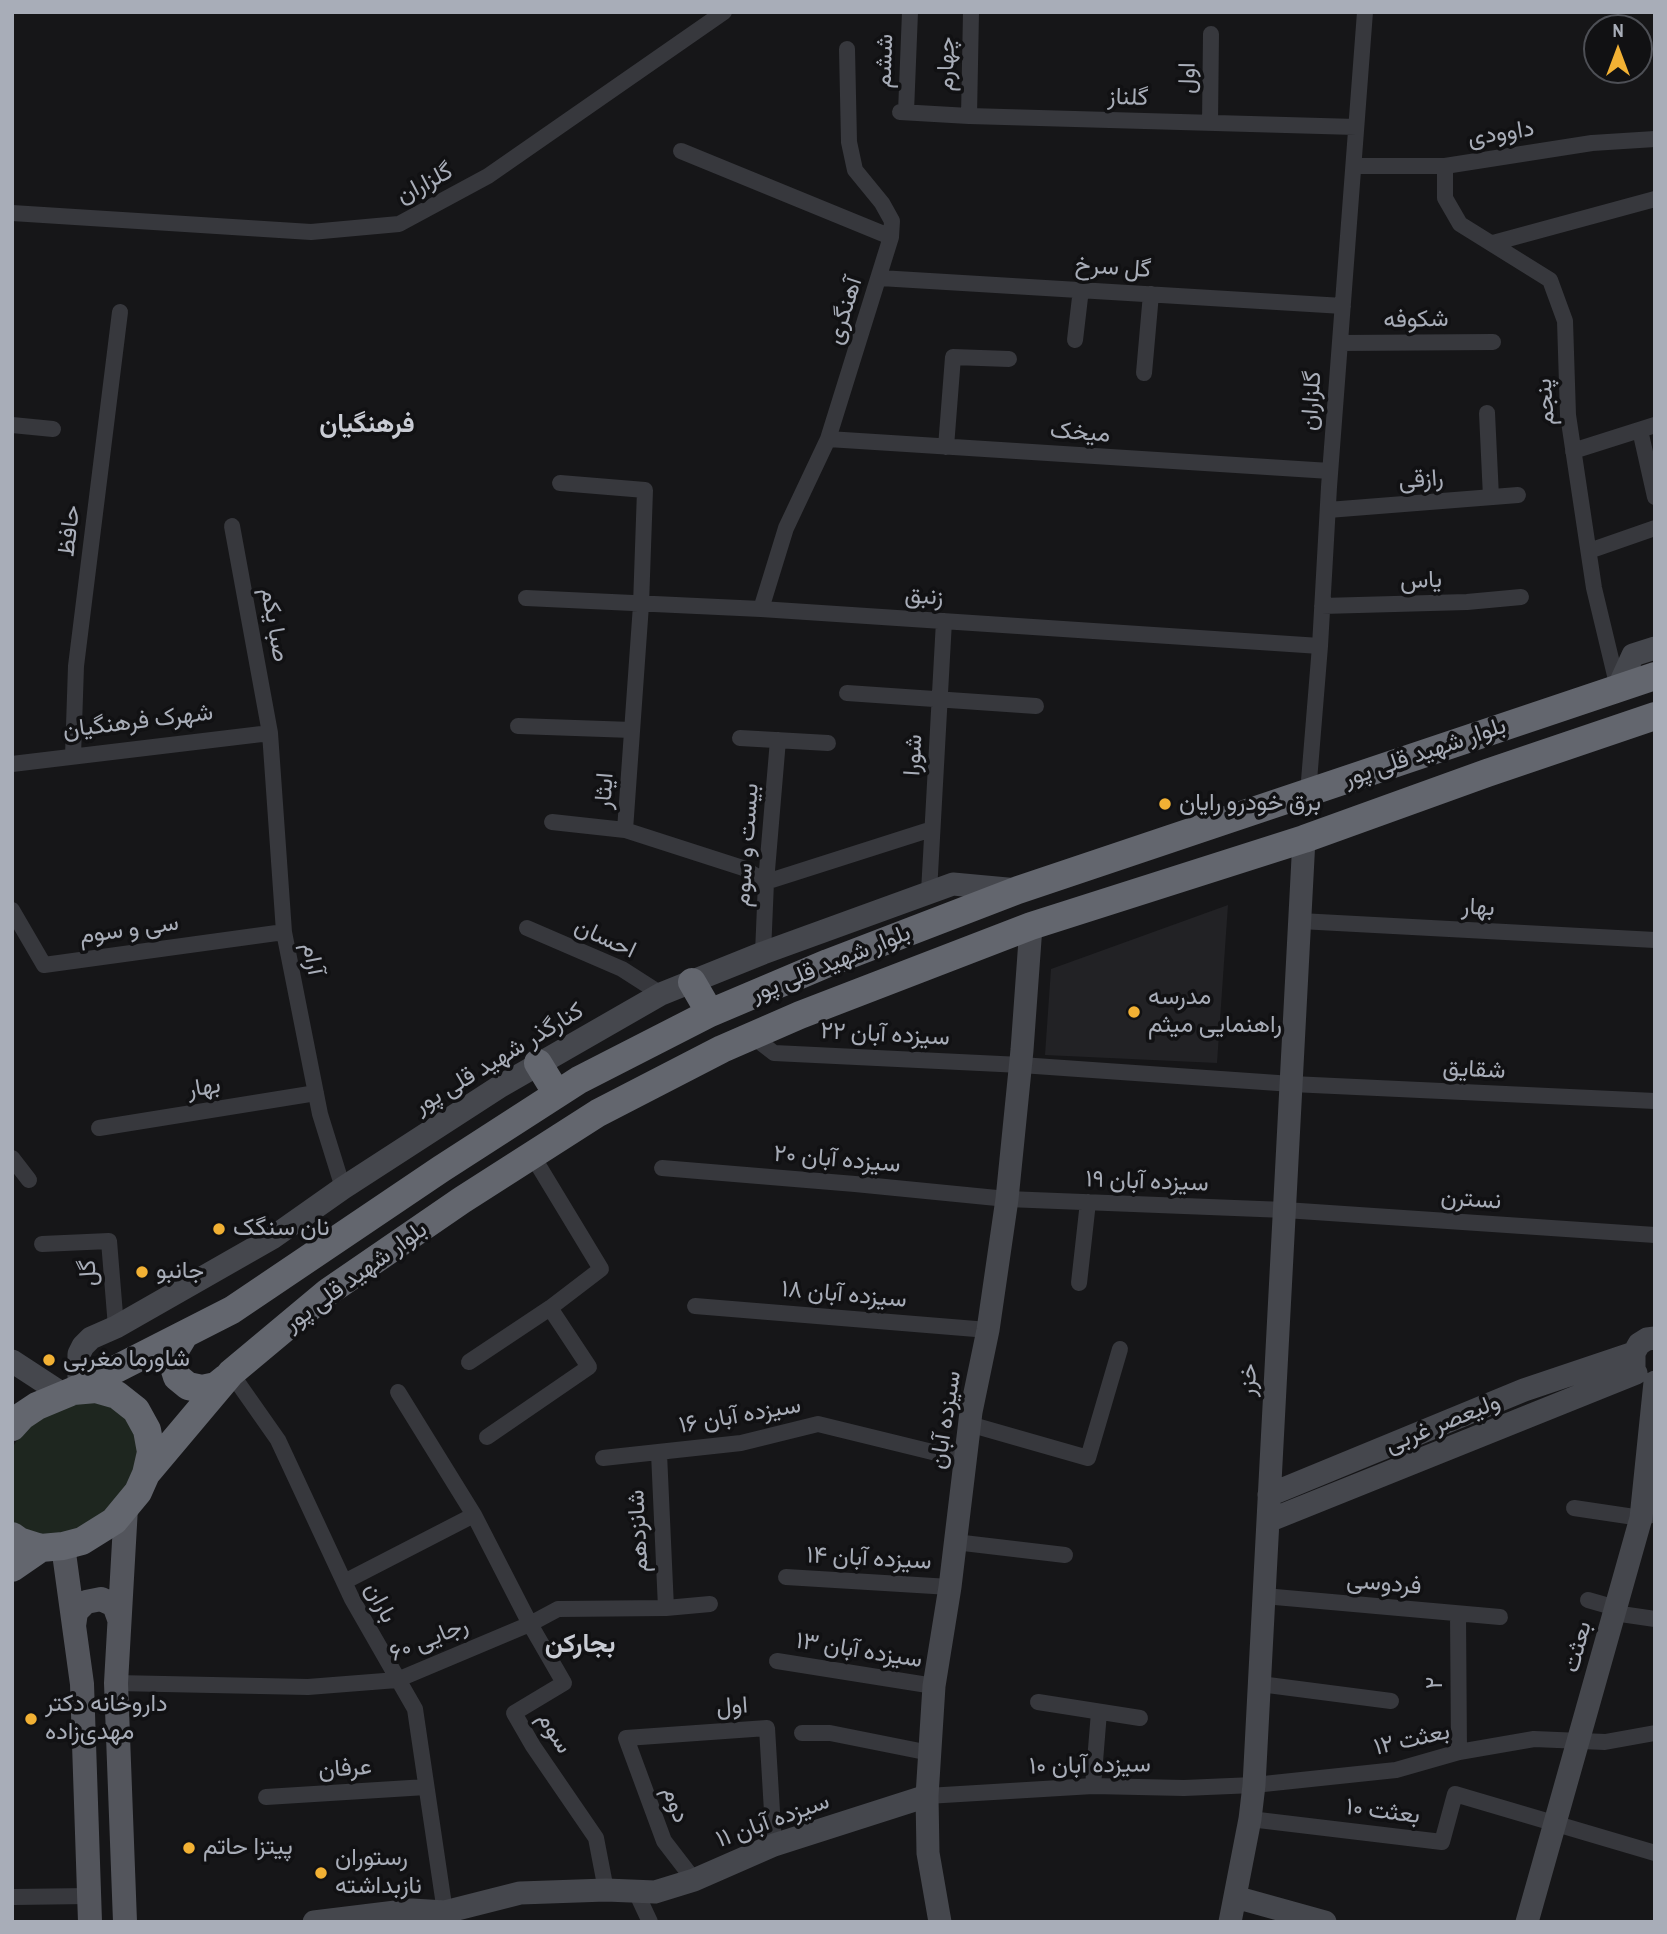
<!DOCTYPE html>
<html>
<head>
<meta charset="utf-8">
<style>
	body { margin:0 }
	#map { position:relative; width:1667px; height:1934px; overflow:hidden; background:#161618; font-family:"Archivo Narrow",sans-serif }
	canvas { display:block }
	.frame { position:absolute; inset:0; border:14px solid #a8adb8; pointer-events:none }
	.north { position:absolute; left:1583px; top:14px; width:70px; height:70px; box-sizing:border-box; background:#111113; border:2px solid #4d4f55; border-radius:50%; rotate:0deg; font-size:19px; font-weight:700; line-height:28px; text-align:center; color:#a8adb8 }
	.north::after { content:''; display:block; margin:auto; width:24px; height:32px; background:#f2b134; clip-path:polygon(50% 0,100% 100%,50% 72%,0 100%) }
</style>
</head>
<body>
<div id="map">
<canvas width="1667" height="1934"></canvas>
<div class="frame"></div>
<div class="north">N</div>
</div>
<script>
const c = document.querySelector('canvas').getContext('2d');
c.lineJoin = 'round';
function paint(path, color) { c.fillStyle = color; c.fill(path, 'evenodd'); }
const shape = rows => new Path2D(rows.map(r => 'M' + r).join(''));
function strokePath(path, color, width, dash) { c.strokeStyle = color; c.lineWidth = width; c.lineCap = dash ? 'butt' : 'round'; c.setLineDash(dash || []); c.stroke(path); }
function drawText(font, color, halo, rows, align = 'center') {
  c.font = font + ' "Archivo Narrow",Vazirmatn,sans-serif'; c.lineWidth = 7; c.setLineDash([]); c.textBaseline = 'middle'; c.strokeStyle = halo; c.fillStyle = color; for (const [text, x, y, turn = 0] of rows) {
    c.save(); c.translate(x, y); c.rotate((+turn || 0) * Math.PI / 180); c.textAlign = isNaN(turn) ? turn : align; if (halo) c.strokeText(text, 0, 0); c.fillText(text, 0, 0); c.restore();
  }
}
paint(shape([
	[1228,905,1217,1063,1045,1055,1051,969]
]), '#222225');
paint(shape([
	[90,1399,113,1405,132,1421,140,1443,135,1476,93,1525,64,1537,34,1537,12,1524,12,1448,25,1428,61,1405]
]), '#1e261f');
strokePath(shape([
	[900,112,969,116,1356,127],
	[906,112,910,12],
	[969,116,971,12],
	[1210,123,1211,34],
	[681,151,891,237],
	[1354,166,1445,166,1592,143,1655,139],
	[1445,166,1445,198,1460,224,1550,280,1565,321,1568,415,1594,588,1618,688],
	[12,213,311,232,399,224,488,176,724,12],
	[1493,243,1655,199],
	[880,278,1343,306],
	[1075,340,1081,289],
	[1340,343,1493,342],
	[1144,373,1151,294],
	[1487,413,1491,497],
	[12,425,53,429],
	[1640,430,1655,497],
	[828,439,1330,471],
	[946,447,953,357,1009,359],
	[1573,451,1655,425],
	[560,483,645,490,641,605,625,830,743,868,766,882,932,829],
	[1328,510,1518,495],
	[232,526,270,733,284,932,320,1114,343,1188],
	[1589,551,1655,528],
	[526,598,761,609,1320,646],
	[1322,606,1467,602,1521,597],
	[761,609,786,528,828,439,891,237,892,221,882,203,855,170,849,142,847,49],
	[847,693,1036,706],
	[518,726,632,730],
	[740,738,828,743],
	[73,756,76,666,120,312],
	[12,764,270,733],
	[1308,793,1320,646,1329,487,1365,12],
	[552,822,625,830],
	[929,892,944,621],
	[12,910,44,965,284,932],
	[1300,921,1655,940],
	[527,928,622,969,661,994],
	[763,953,766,882,778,740],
	[752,1036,774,1053,1021,1065,1292,1084,1655,1101],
	[99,1128,316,1093],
	[12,1158,29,1180],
	[662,1168,855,1184,1007,1199,1285,1210,1655,1235],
	[42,1244,109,1241,116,1327],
	[1079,1283,1088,1202],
	[695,1306,988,1330],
	[469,1362,550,1308,601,1269,532,1155],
	[231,1373,278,1440,352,1599,415,1709,445,1912],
	[398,1392,474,1515,530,1624,564,1683,514,1713,533,1746,596,1838,606,1890],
	[969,1424,1088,1458,1120,1349],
	[487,1437,589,1367,550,1308],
	[659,1453,666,1608],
	[603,1458,741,1443,818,1424,965,1460],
	[1574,1508,1641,1518,1655,1514],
	[955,1542,1065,1555],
	[786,1577,950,1587],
	[344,1582,474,1515],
	[1264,1596,1500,1617],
	[1588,1600,1616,1608],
	[1614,1613,1655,1619],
	[1458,1614,1459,1752],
	[777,1661,934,1686],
	[116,1683,308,1687,397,1680,530,1624,558,1609,666,1608,710,1604],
	[1260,1684,1391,1701],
	[1038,1702,1140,1718],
	[802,1733,830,1733,930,1753],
	[1093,1786,1099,1712],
	[927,1796,1093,1786,1184,1788,1254,1785,1396,1770,1459,1752,1534,1739,1605,1742,1655,1733],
	[266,1797,426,1787],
	[1250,1819,1442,1842,1455,1794,1655,1853],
	[694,1880,664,1841,626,1738,767,1728,774,1845],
	[636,1892,650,1922],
	[14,1897,89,1896]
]), '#37383d', 16);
strokePath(shape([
	[1618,688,1633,655,1655,648],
	[12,1361,64,1395],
	[1634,1367,1634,1353,1639,1344,1647,1339,1655,1338],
	[79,1388,79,1354,83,1346,91,1338,116,1327,272,1238,343,1188,499,1087,661,994,763,953,953,884,1018,890],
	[1269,1495,1524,1390,1634,1353],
	[1268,1521,1636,1373],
	[1235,1897,1325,1922],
	[314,1922,412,1910,445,1912],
	[430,1922,445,1912,520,1893,606,1890,655,1892,694,1880,774,1845,927,1796],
	[940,1922,928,1853,927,1796,934,1686,950,1587,971,1412,988,1330,1007,1199,1022,1050,1031,926],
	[1230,1922,1250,1819,1254,1785,1304,839],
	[1527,1922,1641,1518,1655,1382]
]), '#45474d', 23);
strokePath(shape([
	[63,1546,82,1684,90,1922],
	[74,1626,76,1612,86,1602,101,1599,114,1605,119,1619],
	[125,1922,116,1683,126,1507]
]), '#53555c', 24);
strokePath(shape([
	[692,982,710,1013],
	[538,1063,557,1094],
	[183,1337,174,1352,173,1364,177,1377,188,1386,202,1389,216,1386,226,1378],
	[73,1391,232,1310,441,1169,579,1080,710,1013,828,963,1018,890,1655,676],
	[12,1427,22,1416,37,1406,73,1391,96,1389,117,1395,136,1410,147,1430,151,1452,146,1474,138,1492,114,1521,82,1541,63,1546,41,1548,19,1541,12,1536],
	[146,1474,231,1373,328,1292,462,1200,598,1113,722,1049,800,1015,1031,926,1304,839,1487,773,1655,716],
	[12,1568,41,1548]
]), '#63666e', 28);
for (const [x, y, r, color] of [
	[1165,804,7,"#f2b134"],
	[1134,1012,7,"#f2b134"],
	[219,1229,7,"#f2b134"],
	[142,1272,7,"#f2b134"],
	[49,1360,7,"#f2b134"],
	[31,1719,7,"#f2b134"],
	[189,1848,7,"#f2b134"],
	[321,1873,7,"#f2b134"]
]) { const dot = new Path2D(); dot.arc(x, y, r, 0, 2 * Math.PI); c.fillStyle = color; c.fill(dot); strokePath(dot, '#111113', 2.5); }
drawText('24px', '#a8adb8', '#111113', [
	["ششم",885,61,-88],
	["چهارم",947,64,-89],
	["اول",1188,78,-89],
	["گلناز",1128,98,2],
	["داوودی",1501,134,-9],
	["گلزاران",425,184,-28],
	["گل سرخ",1113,268,4],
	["آهنگری",845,311,-72],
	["شکوفه",1416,320,-1],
	["گلزاران",1312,401,-86],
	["پنجم",1546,402,-94],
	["میخک",1080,433,4],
	["رازقی",1421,480,-4],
	["حافظ",70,531,-83],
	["یاس",1421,581,-2],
	["زنبق",924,597,4],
	["صبا یکم",274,625,80],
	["شهرک فرهنگیان",138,722,-7],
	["بلوار شهید قلی پور",1425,753,-19],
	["شورا",914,755,-87],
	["ایثار",605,791,-86],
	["بیست و سوم",747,845,-86],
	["بهار",1478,908,3],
	["سی و سوم",129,930,-8],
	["احسان",605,939,25],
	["آرام",312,959,79],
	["بلوار شهید قلی پور",831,964,-22],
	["سیزده آبان ۲۲",885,1035,3],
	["کنارگذر شهید قلی پور",499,1059,-31],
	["شقایق",1474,1070,3],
	["بهار",204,1088,-9],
	["سیزده آبان ۲۰",837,1160,5],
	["سیزده آبان ۱۹",1147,1182,2],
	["نسترن",1471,1200,4],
	["گل",89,1273,-94],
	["بلوار شهید قلی پور",356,1277,-36],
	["سیزده آبان ۱۸",844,1295,5],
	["خزر",1249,1380,-87],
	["سیزده آبان ۱۶",740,1416,-10],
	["سیزده آبان",946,1420,-81],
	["ولیعصر غربی",1443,1424,-22],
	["شانزدهم",639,1531,-93],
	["سیزده آبان ۱۴",869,1559,3],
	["فردوسی",1384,1584,5],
	["باران",380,1603,62],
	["رجایی ۶۰",429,1640,-22],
	["بعثت",1578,1647,-75],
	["سیزده آبان ۱۳",859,1651,9],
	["۲",1436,1683,-90],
	["اول",732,1707,-4],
	["سوم",554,1733,58],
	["بعثت ۱۲",1412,1740,-13],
	["سیزده آبان ‍۱۰",1090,1766,-1],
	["عرفان",345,1769,-4],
	["دوم",675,1805,70],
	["بعثت ۱۰",1383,1812,7],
	["سیزده آبان ۱۱",773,1821,-20]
]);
drawText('24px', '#a8adb8', '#111113', [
	["برق خودرو رایان",1179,804],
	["مدرسه",1148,998],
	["راهنمایی میثم",1148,1026],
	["نان سنگک",233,1229],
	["جانبو",156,1272],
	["شاورما مغربی",63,1360],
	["داروخانه دکتر",45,1705],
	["مهدی‌زاده",45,1733],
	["پیتزا حاتم",203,1848],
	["رستوران",335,1859],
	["نازبداشته",335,1887]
], 'left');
drawText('bold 26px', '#c9ccd4', '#111113', [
	["فرهنگیان",367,425],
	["بجارکن",580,1645]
]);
</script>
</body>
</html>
